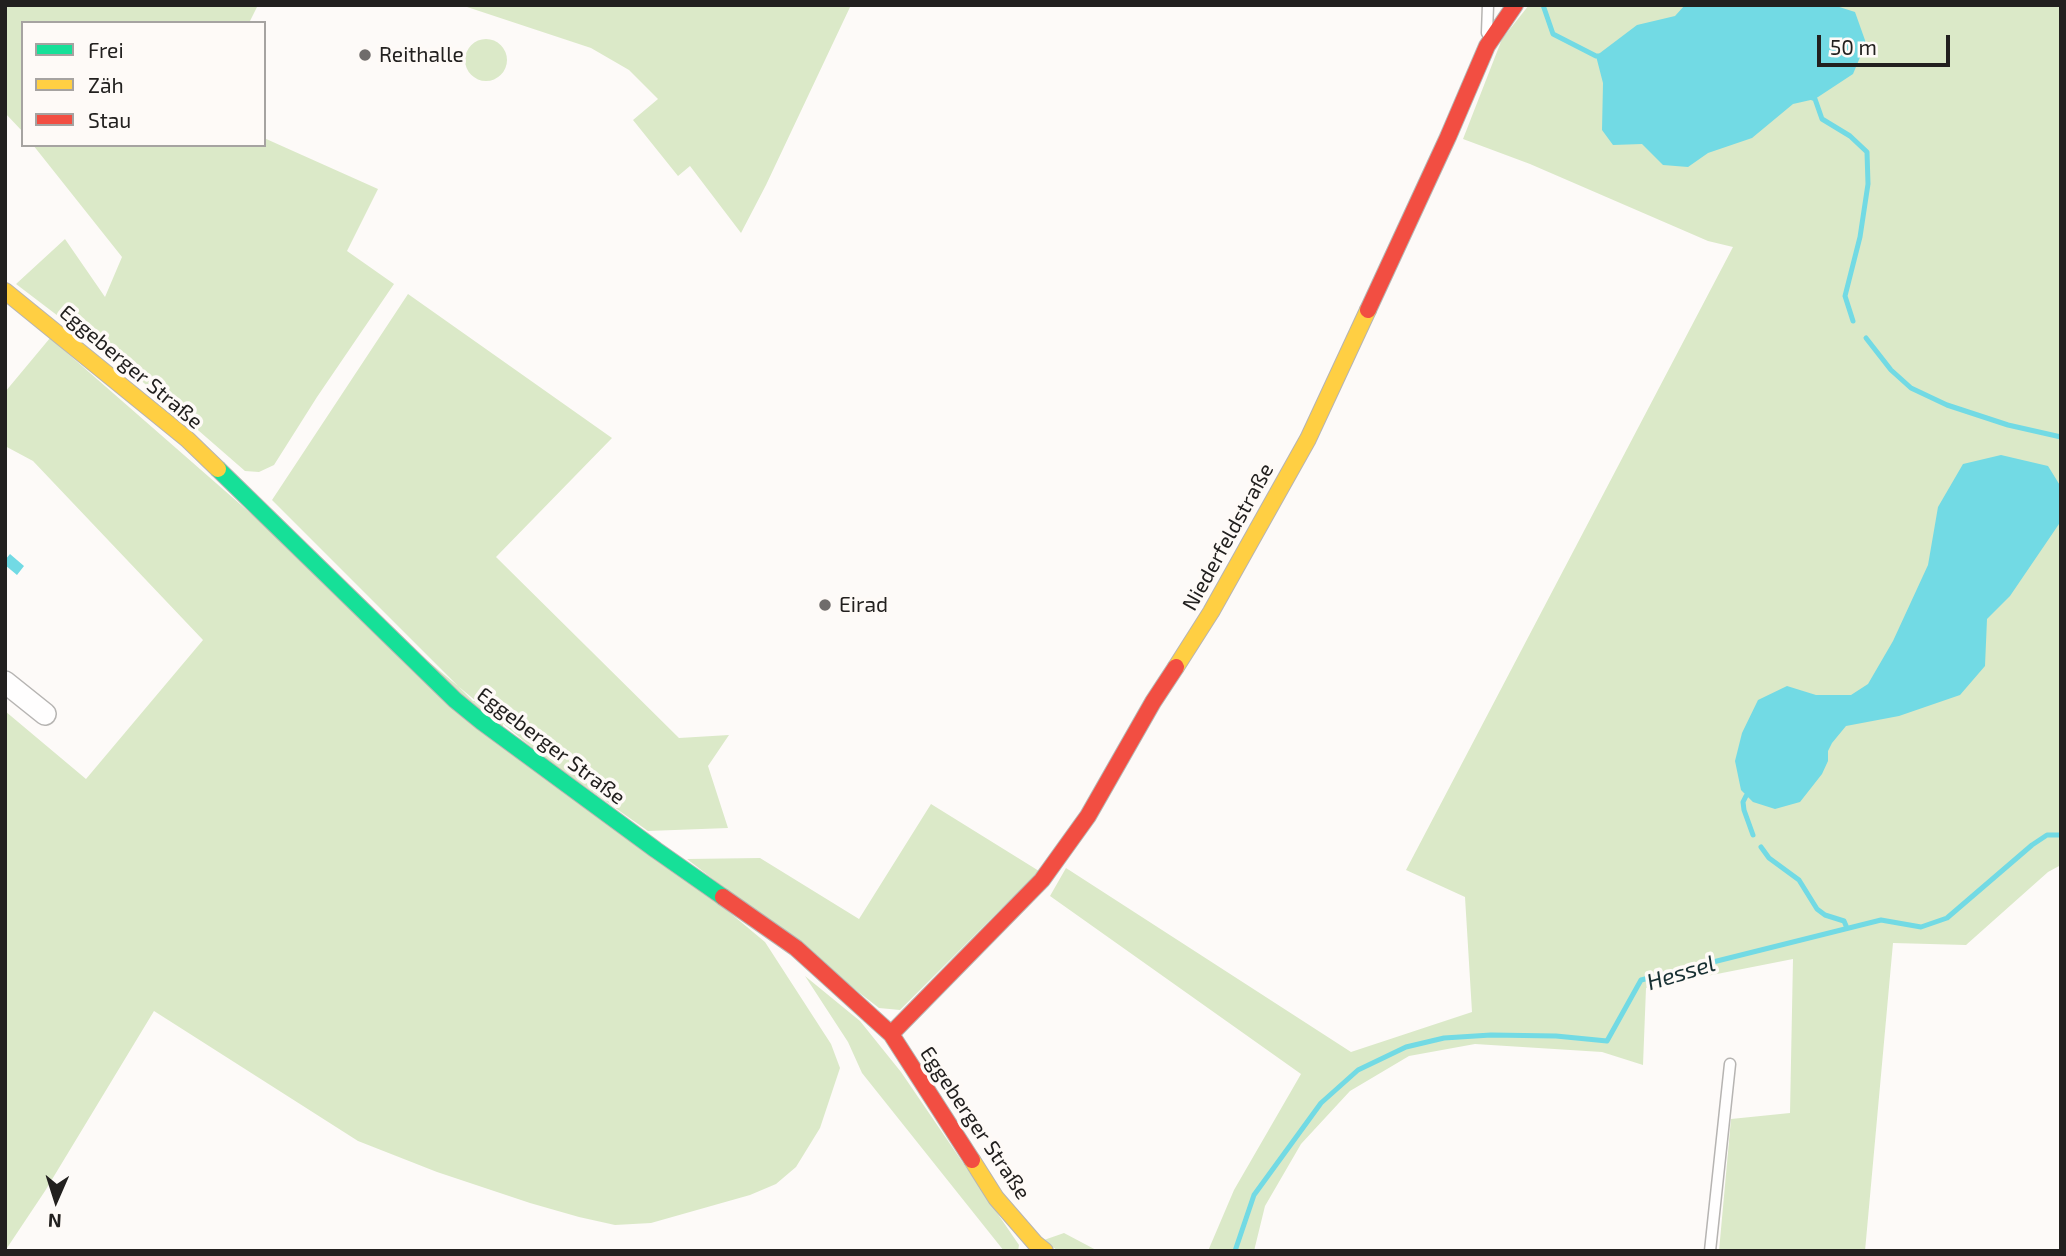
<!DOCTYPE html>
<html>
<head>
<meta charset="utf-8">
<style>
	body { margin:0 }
	#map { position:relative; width:2066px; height:1256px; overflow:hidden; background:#fdfaf8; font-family:"Exo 2",sans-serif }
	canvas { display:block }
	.frame { position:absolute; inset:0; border:7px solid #22201f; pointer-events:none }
	.legend { position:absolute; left:21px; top:21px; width:245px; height:126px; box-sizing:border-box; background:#fefaf7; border:2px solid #a6a3a1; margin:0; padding:9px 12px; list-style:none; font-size:21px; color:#22201f }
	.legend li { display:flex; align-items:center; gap:14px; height:35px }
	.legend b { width:35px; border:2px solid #a6a3a1 }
	.north { position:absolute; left:21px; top:1165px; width:70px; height:70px; -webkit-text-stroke:5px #fefaf7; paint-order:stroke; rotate:183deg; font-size:19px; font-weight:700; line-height:28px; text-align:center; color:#22201f }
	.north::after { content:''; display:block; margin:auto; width:24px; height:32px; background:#22201f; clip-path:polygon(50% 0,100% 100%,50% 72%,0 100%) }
	.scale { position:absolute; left:1817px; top:35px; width:133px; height:32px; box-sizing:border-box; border:4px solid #22201f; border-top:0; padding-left:9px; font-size:21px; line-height:24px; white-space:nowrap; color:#22201f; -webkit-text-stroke:5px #fefaf7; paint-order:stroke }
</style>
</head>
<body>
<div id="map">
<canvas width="2066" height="1256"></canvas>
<div class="frame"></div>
<ul class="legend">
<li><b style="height:9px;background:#16e098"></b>Frei</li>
<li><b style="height:9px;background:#ffcf43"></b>Zäh</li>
<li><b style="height:9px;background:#f24e42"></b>Stau</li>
</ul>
<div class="north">N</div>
<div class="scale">50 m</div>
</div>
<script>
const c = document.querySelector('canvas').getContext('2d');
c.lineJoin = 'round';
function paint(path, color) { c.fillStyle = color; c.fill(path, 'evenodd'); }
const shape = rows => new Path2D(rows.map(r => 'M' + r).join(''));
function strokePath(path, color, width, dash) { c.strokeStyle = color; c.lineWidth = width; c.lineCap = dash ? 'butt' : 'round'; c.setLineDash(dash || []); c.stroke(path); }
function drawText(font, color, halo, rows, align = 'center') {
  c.font = font + ' "Exo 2",sans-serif'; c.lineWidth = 7; c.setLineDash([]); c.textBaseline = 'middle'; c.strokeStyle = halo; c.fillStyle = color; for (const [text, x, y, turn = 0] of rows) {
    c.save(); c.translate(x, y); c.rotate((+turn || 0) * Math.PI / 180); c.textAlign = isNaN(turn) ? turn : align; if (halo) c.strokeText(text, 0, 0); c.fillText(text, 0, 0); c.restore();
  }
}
paint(shape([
	[5,5,258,5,249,23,23,23,23,132,5,113],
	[461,5,851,5,766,185,741,233,690,166,678,176,633,120,658,99,629,70,591,48],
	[1529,5,2061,5,2061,865,2048,872,1966,945,1893,943,1865,1251,1719,1251,1731,1119,1790,1113,1793,959,1646,988,1643,1065,1602,1052,1475,1044,1409,1056,1350,1091,1301,1144,1265,1206,1254,1251,1208,1251,1234,1190,1301,1074,1050,896,1066,868,1351,1052,1472,1012,1465,897,1406,870,1733,247,1708,241,1530,164,1463,139,1502,39],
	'465 60a21 21 0 1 1 42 0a21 21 0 1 1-42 0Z',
	[264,138,378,189,347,251,394,284,317,397,274,465,259,472,245,471,129,370,16,284,65,239,105,297,122,257,33,145,264,145],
	[408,294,612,438,496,557,679,738,729,735,708,766,728,828,648,831,503,729,503,715,486,700,473,701,272,500],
	[50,338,248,511,765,942,831,1044,840,1068,820,1128,796,1167,776,1184,750,1195,651,1223,615,1225,579,1217,530,1203,437,1172,358,1141,154,1011,45,1191,5,1251,5,711,86,779,203,640,33,461,5,446,5,392],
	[931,804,1039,871,900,1010,879,1008,687,859,760,858,859,919],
	[805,976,860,1021,901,1072,1019,1245,1018,1251,1004,1251,862,1073,848,1042],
	[1064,1233,1098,1251,1058,1251,1044,1240]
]), '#dbe9c8');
paint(shape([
	[1685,5,1833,5,1855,12,1866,43,1853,74,1815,99,1793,104,1752,138,1708,153,1688,167,1663,165,1642,144,1613,145,1602,130,1603,83,1596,56,1637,25,1675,16],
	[2001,455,2048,466,2061,487,2061,510,2059,524,2010,596,1987,619,1985,666,1960,695,1899,716,1846,726,1832,743,1828,751,1828,761,1822,774,1800,802,1775,809,1753,802,1741,790,1735,761,1742,733,1758,700,1787,686,1816,695,1851,695,1868,684,1893,641,1928,565,1938,507,1963,464],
	[10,554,24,566,17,575,5,565,5,560]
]), '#72dae4');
strokePath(shape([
	[1543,5,1553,34,1596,56,1601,56],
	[1810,97,1815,99,1822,119,1850,136,1867,152,1868,184,1860,237,1845,296,1853,321],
	[1866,338,1891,370,1911,388,1947,405,2008,425,2061,437],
	[1746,796,1743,802,1744,810,1753,835],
	[1761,847,1769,858,1799,880,1817,909,1825,915,1844,921,1847,928],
	[1235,1251,1254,1195,1321,1103,1358,1070,1406,1047,1444,1038,1491,1035,1556,1036,1607,1041,1641,980,1881,920,1921,927,1947,918,2032,845,2047,835,2061,835]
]), '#72dae4', 5);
const lane = shape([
	[1487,33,1488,5],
	[1710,1251,1730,1064]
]);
const street = shape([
	[5,682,45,714]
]);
const fast = shape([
	[218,469,455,700,482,722,656,850,723,897]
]);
const slow = shape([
	[5,291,187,439,218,469],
	[1176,667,1211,612,1308,439,1368,310],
	[972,1160,996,1198,1035,1243,1045,1251]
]);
const jam = shape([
	[1368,310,1448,137,1487,46,1515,5],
	[723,897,796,948,891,1034,972,1160],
	[891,1034,1042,880,1088,816,1153,702,1176,667]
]);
strokePath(lane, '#b6b4b2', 13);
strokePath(street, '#b6b4b2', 24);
strokePath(fast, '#b6b4b2', 18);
strokePath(slow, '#b6b4b2', 18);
strokePath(jam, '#b6b4b2', 18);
strokePath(lane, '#fffefe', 10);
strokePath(street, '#fffefe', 21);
strokePath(fast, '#16e098', 16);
strokePath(slow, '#ffcf43', 16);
strokePath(jam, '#f24e42', 16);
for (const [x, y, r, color] of [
	[365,55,7,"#6f6c6b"],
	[825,605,7,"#6f6c6b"]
]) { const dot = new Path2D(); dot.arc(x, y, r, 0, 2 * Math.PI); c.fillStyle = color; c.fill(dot); strokePath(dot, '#fefaf7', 2.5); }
drawText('21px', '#22201f', '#fefaf7', [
	["Reithalle",379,55],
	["Eirad",839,605]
], 'left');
drawText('21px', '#22201f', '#fefaf7', [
	["Eggeberger Straße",131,367,40],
	["Niederfeldstraße",1228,537,-61],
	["Eggeberger Straße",551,746,37],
	["Eggeberger Straße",975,1123,56]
]);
drawText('italic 23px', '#172f32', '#fefaf7', [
	["Hessel",1681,973,-17]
]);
</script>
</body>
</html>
